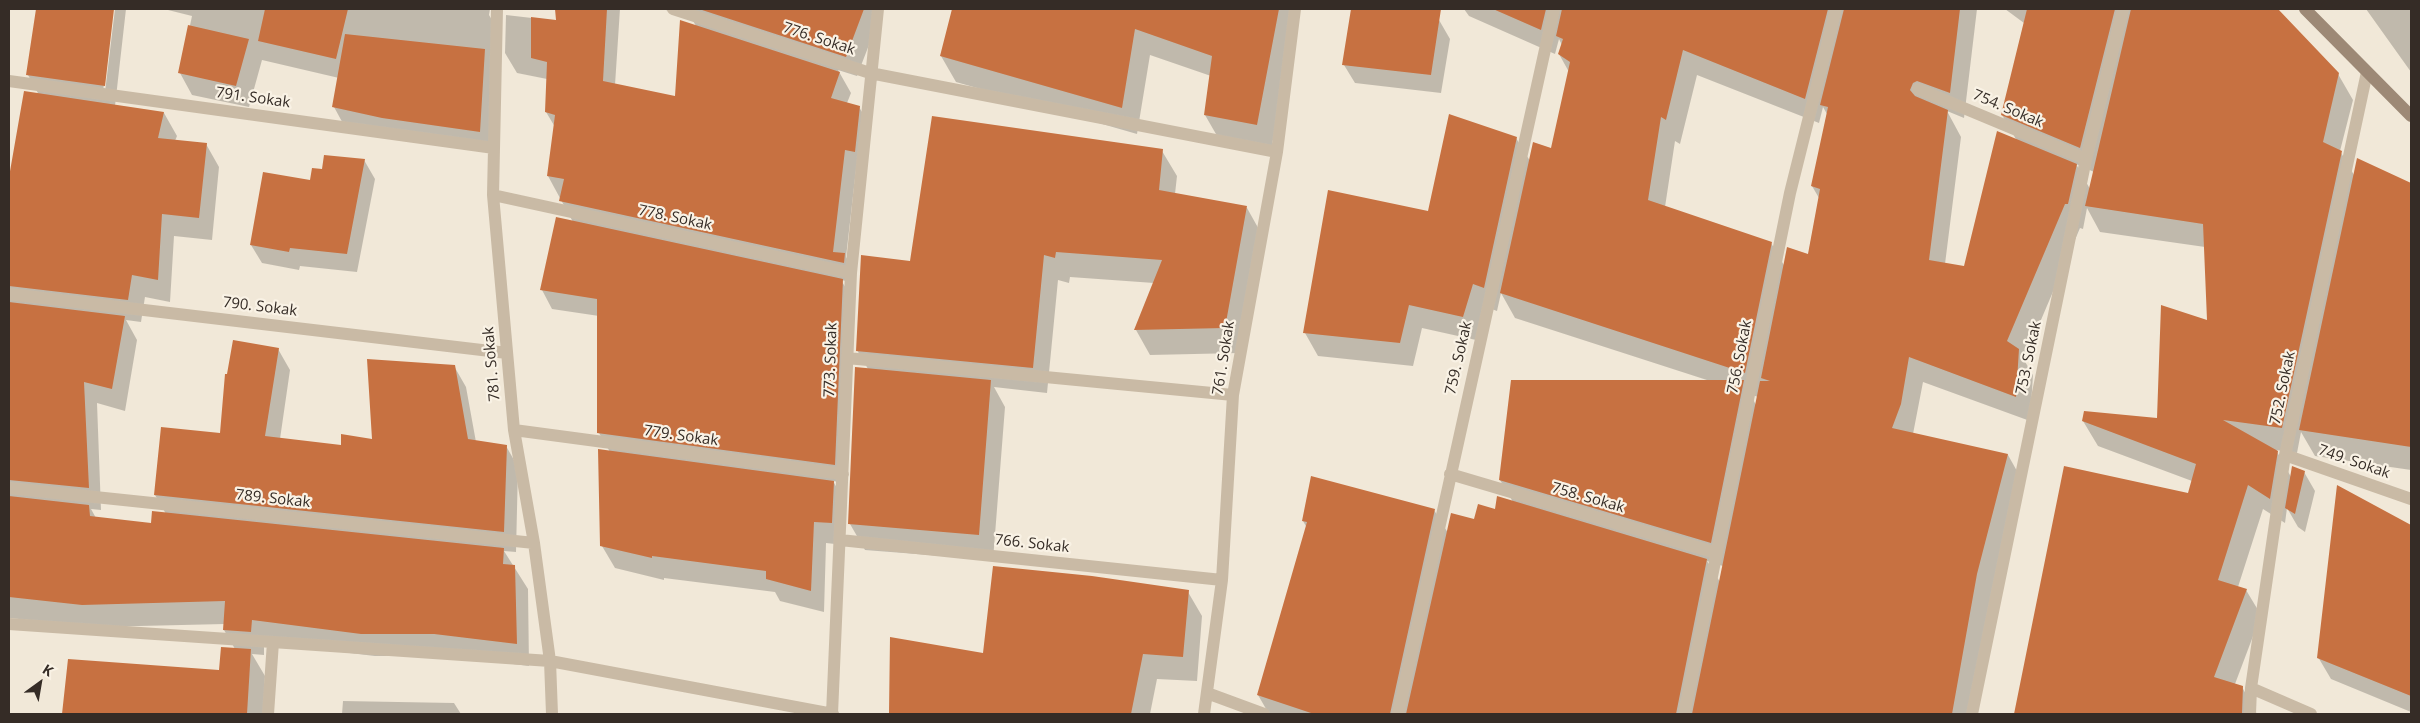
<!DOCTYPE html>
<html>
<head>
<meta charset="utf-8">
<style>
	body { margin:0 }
	#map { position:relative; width:2420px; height:723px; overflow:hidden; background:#f1e8d8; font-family:"Open Sans",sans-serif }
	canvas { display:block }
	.frame { position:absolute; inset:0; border:10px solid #352c26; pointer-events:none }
	.north { position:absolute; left:15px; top:658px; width:50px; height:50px; -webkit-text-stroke:4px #f9f2e5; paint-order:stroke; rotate:32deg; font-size:14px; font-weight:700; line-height:20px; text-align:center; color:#352c26 }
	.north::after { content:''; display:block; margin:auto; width:18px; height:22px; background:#352c26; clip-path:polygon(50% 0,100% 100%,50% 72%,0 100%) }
</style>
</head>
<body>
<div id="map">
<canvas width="2420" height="723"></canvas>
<div class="frame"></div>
<div class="north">K</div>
</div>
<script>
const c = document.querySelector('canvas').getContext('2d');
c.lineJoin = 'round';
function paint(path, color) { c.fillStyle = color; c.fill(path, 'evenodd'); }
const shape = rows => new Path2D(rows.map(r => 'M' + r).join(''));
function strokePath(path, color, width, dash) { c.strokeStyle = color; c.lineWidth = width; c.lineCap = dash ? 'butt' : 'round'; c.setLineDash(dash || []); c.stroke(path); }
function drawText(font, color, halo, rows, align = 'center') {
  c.font = font + ' "Open Sans",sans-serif'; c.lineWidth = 4.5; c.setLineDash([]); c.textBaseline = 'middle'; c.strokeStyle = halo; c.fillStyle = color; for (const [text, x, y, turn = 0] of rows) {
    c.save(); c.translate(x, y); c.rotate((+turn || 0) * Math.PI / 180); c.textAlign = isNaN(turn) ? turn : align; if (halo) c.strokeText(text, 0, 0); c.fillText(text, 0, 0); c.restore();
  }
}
paint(shape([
	[38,9,113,9,103,92,105,92,115,9,126,9,115,106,164,113,177,136,175,141,206,144,219,167,212,240,174,236,170,302,145,297,141,322,126,320,137,340,125,411,97,403,101,510,91,509,96,518,152,524,166,514,155,495,222,434,278,349,290,370,280,439,342,446,373,440,454,366,466,387,476,442,506,446,518,467,516,552,504,551,528,589,529,666,448,656,375,656,264,643,264,655,252,654,265,676,263,714,63,714,69,660,221,671,235,649,224,630,225,624,96,627,9,618,9,200,13,169,39,95,28,75],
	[164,9,490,9,489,15,501,35,492,153,346,129,334,107,339,78,262,60,249,107,192,95,180,73,192,16],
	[556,9,620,9,615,85,677,98,696,26,692,19,663,9,873,9,879,19,857,76,838,70,851,93,847,103,859,107,871,127,856,170,846,257,856,275,855,283,841,280,853,300,845,483,833,481,846,504,844,545,826,543,824,612,780,601,775,592,664,578,664,580,615,568,602,546,610,452,599,433,599,316,552,309,542,290,573,222,548,176,555,127,546,112,547,79,517,73,505,53,506,15,558,21],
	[954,9,1298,9,1271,150,1220,141,1205,115,1211,76,1150,55,1137,134,956,82,941,56],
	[1352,9,1439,20,1450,39,1441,93,1355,83,1344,65],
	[1464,9,1977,9,1964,118,1947,111,1961,137,1945,264,1965,268,2017,141,2002,115,2024,23,2005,9,2149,9,2153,12,2154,9,2277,9,2338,74,2353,100,2340,151,2354,175,2358,160,2411,185,2411,470,2315,456,2301,432,2297,453,2276,450,2291,477,2304,472,2315,491,2305,532,2298,527,2287,508,2285,523,2263,509,2238,587,2246,590,2261,615,2235,684,2242,687,2257,714,2015,714,2035,620,2189,494,2192,481,2098,446,2083,421,2158,419,2208,322,2205,247,2100,232,2087,208,2083,229,2080,228,2024,360,2033,375,2030,421,1923,382,1913,434,2008,455,2022,480,1971,714,1269,714,1258,695,1307,528,1303,521,1434,510,1448,533,1513,502,1500,480,1710,381,1515,318,1501,293,1497,311,1486,307,1476,340,1422,328,1413,366,1318,356,1305,333,1429,212,1516,138,1530,161,1552,150,1569,72,1559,54,1562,45,1559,39,1555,54,1469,16],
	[1697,75,1819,123,1823,107,1827,114,1812,186,1819,198,1808,256,1785,267,1771,243,1665,207,1675,141,1680,144],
	[2076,164,2094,172,2090,189],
	[1750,394,1758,397,1756,405],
	[1707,561,1723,566,1720,582],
	[2366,9,2411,9,2411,72],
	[1162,151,1177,176,1175,194,1247,208,1261,233,1239,353,1150,355,1136,330,1154,283,1070,277,1069,283,1058,280,1047,393,994,387,1005,407,993,560,865,550,850,524,868,369,857,350,912,263],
	[364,160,375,179,357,272,300,266,299,270,262,263,251,245,311,182,323,171],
	[2386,514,2411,526,2411,712,2331,679,2318,657],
	[1188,592,1202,616,1197,681,1157,679,1150,714,890,714,891,638,984,654],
	[343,701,454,703,461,714,342,714]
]), '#0003');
paint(shape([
	[36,9,114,9,105,86,26,75],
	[265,9,348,9,336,59,258,41],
	[555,9,607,9,603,81,675,96,680,20,840,72,831,98,860,106,855,152,845,150,833,252,845,253,844,263,559,201,564,179,547,176,555,115,545,112,547,62,531,58,531,17,556,20],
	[699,9,864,9,846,57],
	[952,9,1279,9,1257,125,1204,115,1212,56,1135,29,1122,108,940,56],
	[1351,9,1441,9,1431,75,1342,65],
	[1493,9,1546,9,1541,30],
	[1562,9,1828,9,1805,99,1683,50,1666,120,1661,117,1648,200,1772,242,1745,373,1500,293,1533,142,1551,148,1570,62,1558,54,1563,39,1556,36],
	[1844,9,1960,9,1950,93,1917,81,1913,83,1910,90,1915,96,1948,110,1929,260,1964,266,1997,131,2077,164,2068,204,2065,204,2007,341,2019,349,2016,397,1909,357,1901,404,1892,428,2008,454,1977,574,1952,714,1692,714,1760,381,1770,381,1761,378,1787,247,1808,254,1820,189,1811,186,1828,107,1820,105],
	[2027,9,2115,9,2080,148,2001,115],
	[2131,9,2278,9,2339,73,2323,142,2342,151,2282,428,2223,420,2278,451,2270,499,2248,485,2218,580,2247,589,2214,677,2243,686,2242,714,2014,714,2064,466,2188,493,2196,464,2082,421,2084,411,2157,418,2161,305,2207,320,2203,224,2085,206],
	[188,25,249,39,236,86,178,73],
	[345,34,485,49,480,132,382,118,332,107],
	[24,91,164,112,158,138,207,143,199,218,162,214,158,280,132,275,128,300,9,286,9,177],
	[1449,114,1517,137,1484,288,1473,284,1463,317,1409,305,1400,343,1303,333,1328,190,1428,211],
	[932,116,1163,149,1159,190,1247,206,1225,328,1134,330,1162,260,1056,252,1055,258,1044,255,1033,368,856,351,861,255,910,261],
	[324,155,365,159,347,254,290,248,289,252,250,245,263,172,310,180,312,168,322,169],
	[2357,158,2411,183,2411,447,2299,430],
	[556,217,843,279,835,465,597,433,597,299,540,290],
	[9,302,125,316,112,389,84,382,89,488,9,480],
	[233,340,279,348,265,436,341,445,341,434,372,439,367,359,455,365,468,439,507,445,504,532,154,495,161,427,220,433,225,374,227,374],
	[855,367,991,380,979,535,848,524],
	[1511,380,1744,380,1711,543,1499,480],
	[598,449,834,481,832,523,814,522,811,591,766,579,766,571,652,556,652,558,600,546],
	[2292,466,2305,471,2295,514,2285,508],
	[1311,476,1435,509,1390,714,1314,714,1257,695,1307,522,1302,521],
	[2337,485,2411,525,2411,696,2317,658],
	[9,496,89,505,90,516,151,523,152,511,504,548,503,564,515,565,517,644,434,634,361,634,252,620,251,632,223,630,225,601,82,605,9,597],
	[1497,496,1707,559,1676,714,1406,714,1451,513,1474,519,1478,504,1495,509],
	[993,566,1092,576,1189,590,1183,657,1143,654,1131,714,889,714,890,637,983,653],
	[221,647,251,649,247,714,62,714,68,659,219,670]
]), '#c77141');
strokePath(shape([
	[497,9,493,195,514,430,534,543,550,661,552,714],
	[673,9,870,73,1277,152],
	[9,81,494,148],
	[1918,89,2086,159],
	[493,195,851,273],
	[9,294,507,353],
	[847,358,1233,395],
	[514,430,843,474],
	[2285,455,2411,499],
	[1450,474,1717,553],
	[9,488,534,543],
	[840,540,1222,580],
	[9,624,550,661,833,714],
	[2251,688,2311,714],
	[1207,693,1264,714],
	[268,714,273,642],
	[832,714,851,273,878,9],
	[1204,714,1222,580,1233,395,1277,152,1295,9],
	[1398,714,1554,9],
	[1684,714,1790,193,1836,9],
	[1972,714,2086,159,2123,9],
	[2250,714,2251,688,2285,455,2367,72]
]), '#c9baa5', 12);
strokePath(shape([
	[2305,9,2411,116]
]), '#9d8976', 12);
drawText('15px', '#352c26', '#f9f2e5', [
	["776. Sokak",819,39,18],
	["791. Sokak",253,98,8],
	["754. Sokak",2008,109,23],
	["778. Sokak",675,218,12],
	["790. Sokak",260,307,7],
	["756. Sokak",1740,357,-79],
	["761. Sokak",1224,358,-81],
	["759. Sokak",1459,358,-77],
	["753. Sokak",2029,358,-78],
	["773. Sokak",831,360,-88],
	["781. Sokak",492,364,-95],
	["752. Sokak",2283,388,-78],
	["779. Sokak",681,436,8],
	["749. Sokak",2354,462,19],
	["758. Sokak",1588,498,16],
	["789. Sokak",273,499,6],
	["766. Sokak",1032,544,6]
]);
</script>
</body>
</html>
